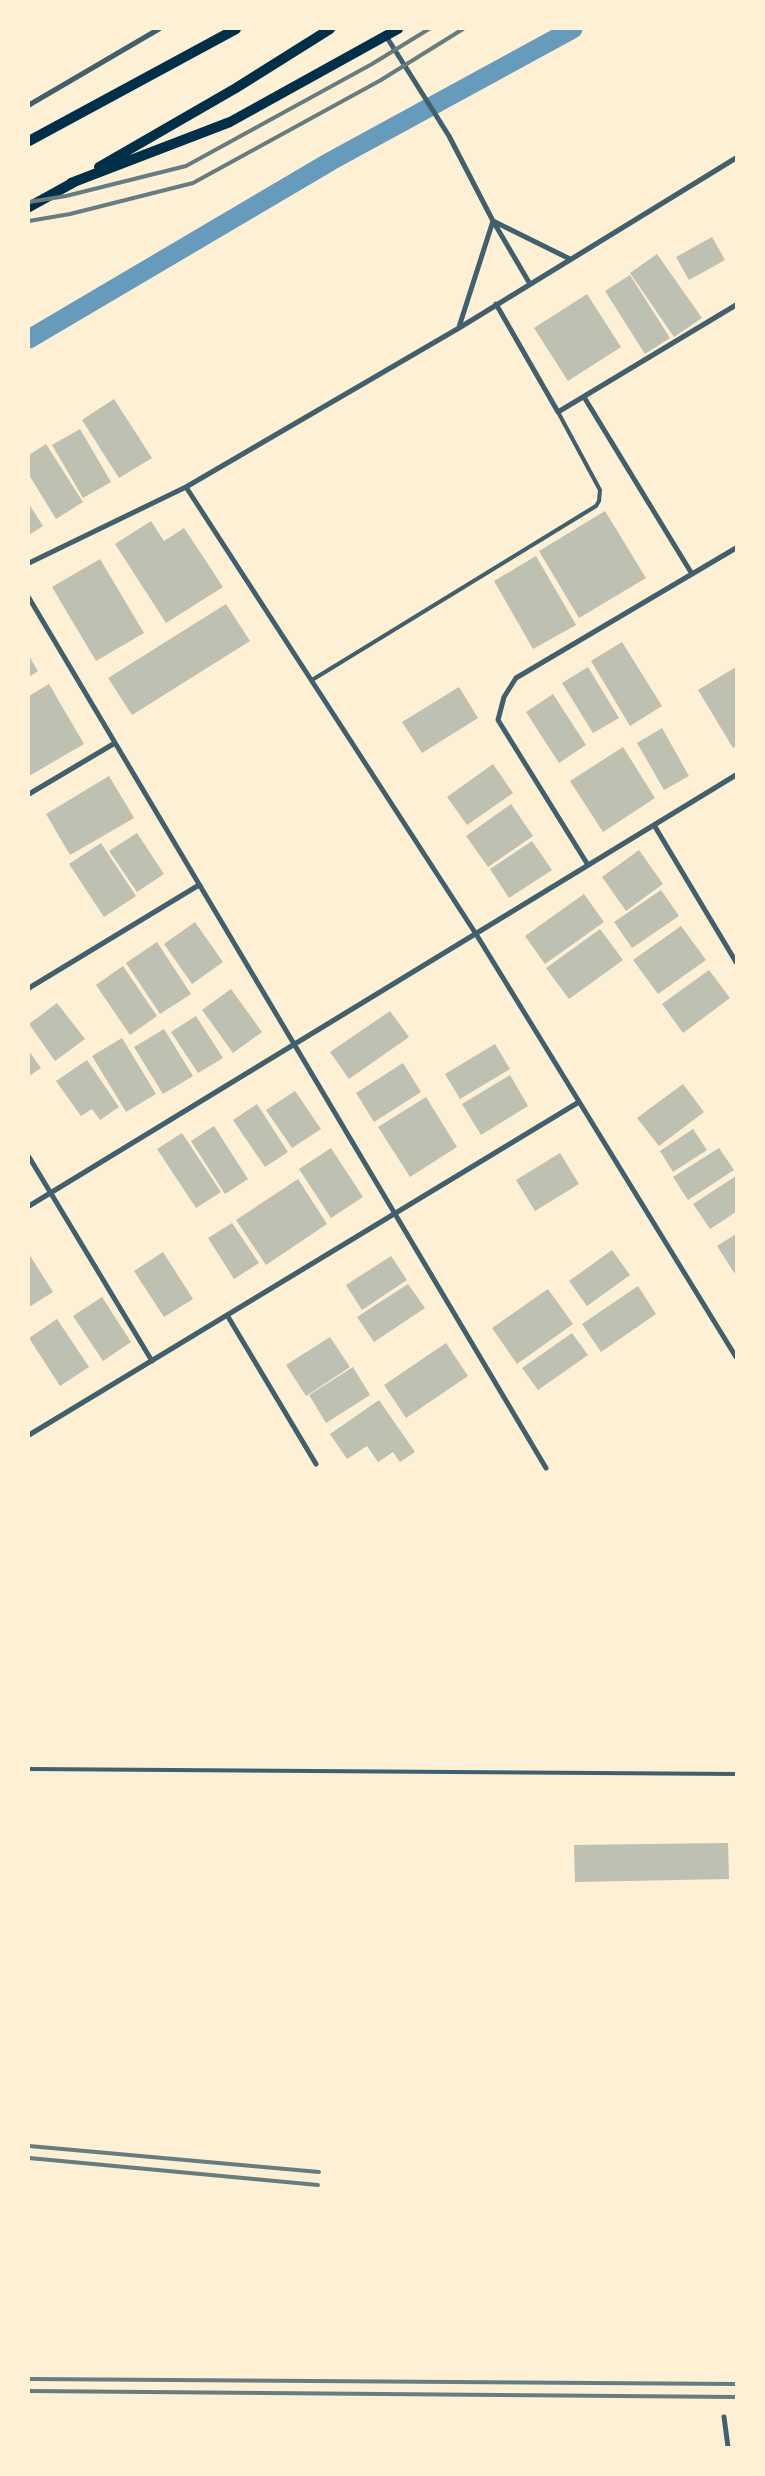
<!DOCTYPE html>
<html>
<head>
<meta charset="utf-8">
<style>
	body { margin:0 }
	#map { position:relative; width:765px; height:2476px; overflow:hidden; background:#fdf0d5; font-family:"Fira Sans Condensed",sans-serif }
	canvas { display:block }
	.frame { position:absolute; inset:0; border:30px solid #fdf0d5; pointer-events:none }
</style>
</head>
<body>
<div id="map">
<canvas width="765" height="2476"></canvas>
<div class="frame"></div>
</div>
<script>
const c = document.querySelector('canvas').getContext('2d');
c.lineJoin = 'round';
const shape = rows => new Path2D(rows.map(r => 'M' + r).join(''));
function strokePath(path, color, width, dash) { c.strokeStyle = color; c.lineWidth = width; c.lineCap = dash ? 'butt' : 'round'; c.setLineDash(dash || []); c.stroke(path); }
function paint(path, color) { c.fillStyle = color; c.fill(path, 'evenodd'); }
strokePath(shape([
	[29,339,331,161,573,29]
]), '#669bbc', 19);
paint(shape([
	[712,237,725,260,689,280,676,257],
	[657,254,702,318,674,337,630,273],
	[630,275,670,338,645,354,605,291],
	[587,294,621,347,568,381,534,328],
	[114,399,152,458,119,478,82,420],
	[80,429,111,482,83,498,52,445],
	[46,444,83,502,56,519,29,475,29,455],
	[29,504,43,526,29,535],
	[605,511,646,578,579,618,539,551],
	[151,521,164,541,184,528,223,587,166,623,115,544],
	[536,556,576,625,533,649,494,581],
	[100,559,144,633,96,661,52,587],
	[226,604,250,641,132,715,108,678],
	[622,642,662,706,630,726,591,661],
	[29,656,38,671,29,677],
	[588,667,619,718,593,733,562,683],
	[736,667,736,746,733,748,698,690],
	[49,684,84,744,29,776,29,696],
	[459,687,478,718,422,753,402,722],
	[553,694,586,745,559,763,526,712],
	[662,728,689,776,664,790,637,743],
	[623,747,655,798,603,832,570,781],
	[493,764,513,793,467,825,447,797],
	[109,776,134,818,70,855,46,814],
	[511,804,533,836,488,867,466,836],
	[137,833,164,874,137,892,109,851],
	[532,841,552,870,509,898,490,869],
	[101,843,136,896,104,917,69,864],
	[639,850,663,884,626,911,602,877],
	[661,890,679,916,632,948,614,922],
	[584,894,604,922,545,964,525,936],
	[195,922,223,962,192,984,164,944],
	[681,926,706,960,658,994,633,960],
	[600,929,623,960,569,999,546,968],
	[157,942,191,994,160,1014,126,963],
	[123,966,157,1016,130,1035,96,985],
	[709,970,730,998,683,1033,662,1004],
	[231,989,262,1032,233,1053,202,1010],
	[57,1003,85,1039,55,1061,29,1024],
	[390,1011,409,1037,349,1079,330,1052],
	[196,1016,223,1058,198,1073,171,1032],
	[164,1029,193,1076,163,1094,134,1047],
	[122,1038,156,1094,126,1112,92,1056],
	[495,1044,510,1069,460,1099,445,1074],
	[29,1051,41,1068,29,1076],
	[87,1060,119,1107,100,1120,92,1109,81,1116,56,1081],
	[403,1063,421,1092,374,1122,356,1093],
	[510,1075,528,1106,481,1135,462,1104],
	[683,1084,704,1112,659,1146,637,1118],
	[295,1091,321,1129,292,1148,266,1110],
	[426,1097,457,1147,410,1177,378,1127],
	[257,1104,288,1152,265,1167,233,1120],
	[214,1126,248,1179,225,1194,191,1141],
	[693,1129,707,1150,673,1172,660,1151],
	[182,1133,221,1192,196,1208,157,1149],
	[331,1148,363,1197,331,1218,299,1169],
	[719,1148,734,1170,688,1200,673,1177],
	[560,1153,579,1184,535,1211,516,1180],
	[736,1176,736,1212,710,1229,693,1204],
	[298,1179,327,1224,266,1265,236,1220],
	[232,1223,259,1263,234,1279,208,1238],
	[736,1234,736,1273,735,1274,717,1246],
	[612,1250,630,1275,587,1306,569,1281],
	[163,1252,193,1299,164,1317,134,1271],
	[29,1254,53,1292,29,1307],
	[391,1256,407,1280,362,1310,346,1285],
	[408,1284,425,1308,374,1342,357,1317],
	[638,1286,656,1314,601,1352,582,1324],
	[548,1289,573,1324,517,1364,492,1328],
	[102,1297,131,1342,103,1361,73,1316],
	[57,1319,89,1367,60,1386,29,1338],
	[572,1333,588,1355,538,1390,522,1368],
	[330,1337,350,1367,306,1396,286,1365],
	[446,1343,468,1376,406,1418,384,1385],
	[353,1367,370,1395,326,1423,309,1395],
	[379,1400,415,1452,400,1462,393,1452,378,1462,367,1446,347,1459,330,1434],
	[728,1843,729,1879,575,1882,574,1845]
]), '#bec0b2');
strokePath(shape([
	[312,680,596,506,599,501,600,490,558,412],
	[29,1769,736,1774]
]), '#3f606c', 4);
strokePath(shape([
	[386,36,449,136,493,221,530,284],
	[29,105,159,29],
	[496,304,558,412,736,305],
	[459,327,493,221,570,259],
	[584,397,692,574],
	[186,487,476,934,736,1357],
	[29,563,186,487,459,328,736,158],
	[29,598,546,1468],
	[29,794,115,743],
	[654,825,736,962],
	[588,865,498,720,504,697,516,678,736,548],
	[29,988,199,885],
	[29,1157,152,1361],
	[29,1206,736,775],
	[227,1315,316,1464],
	[29,1435,579,1102],
	[724,2417,728,2447]
]), '#3f606c', 5);
strokePath(shape([
	[29,141,236,29],
	[99,167,236,88,330,29],
	[71,183,230,122,398,29],
	[29,207,76,181]
]), '#003049', 10);
strokePath(shape([
	[29,202,66,196,186,166,372,64,429,29],
	[29,221,70,214,193,183,381,80,463,29],
	[29,2146,319,2172],
	[29,2158,318,2185],
	[29,2379,736,2384],
	[29,2391,736,2397]
]), '#657d81', 4);
</script>
</body>
</html>
